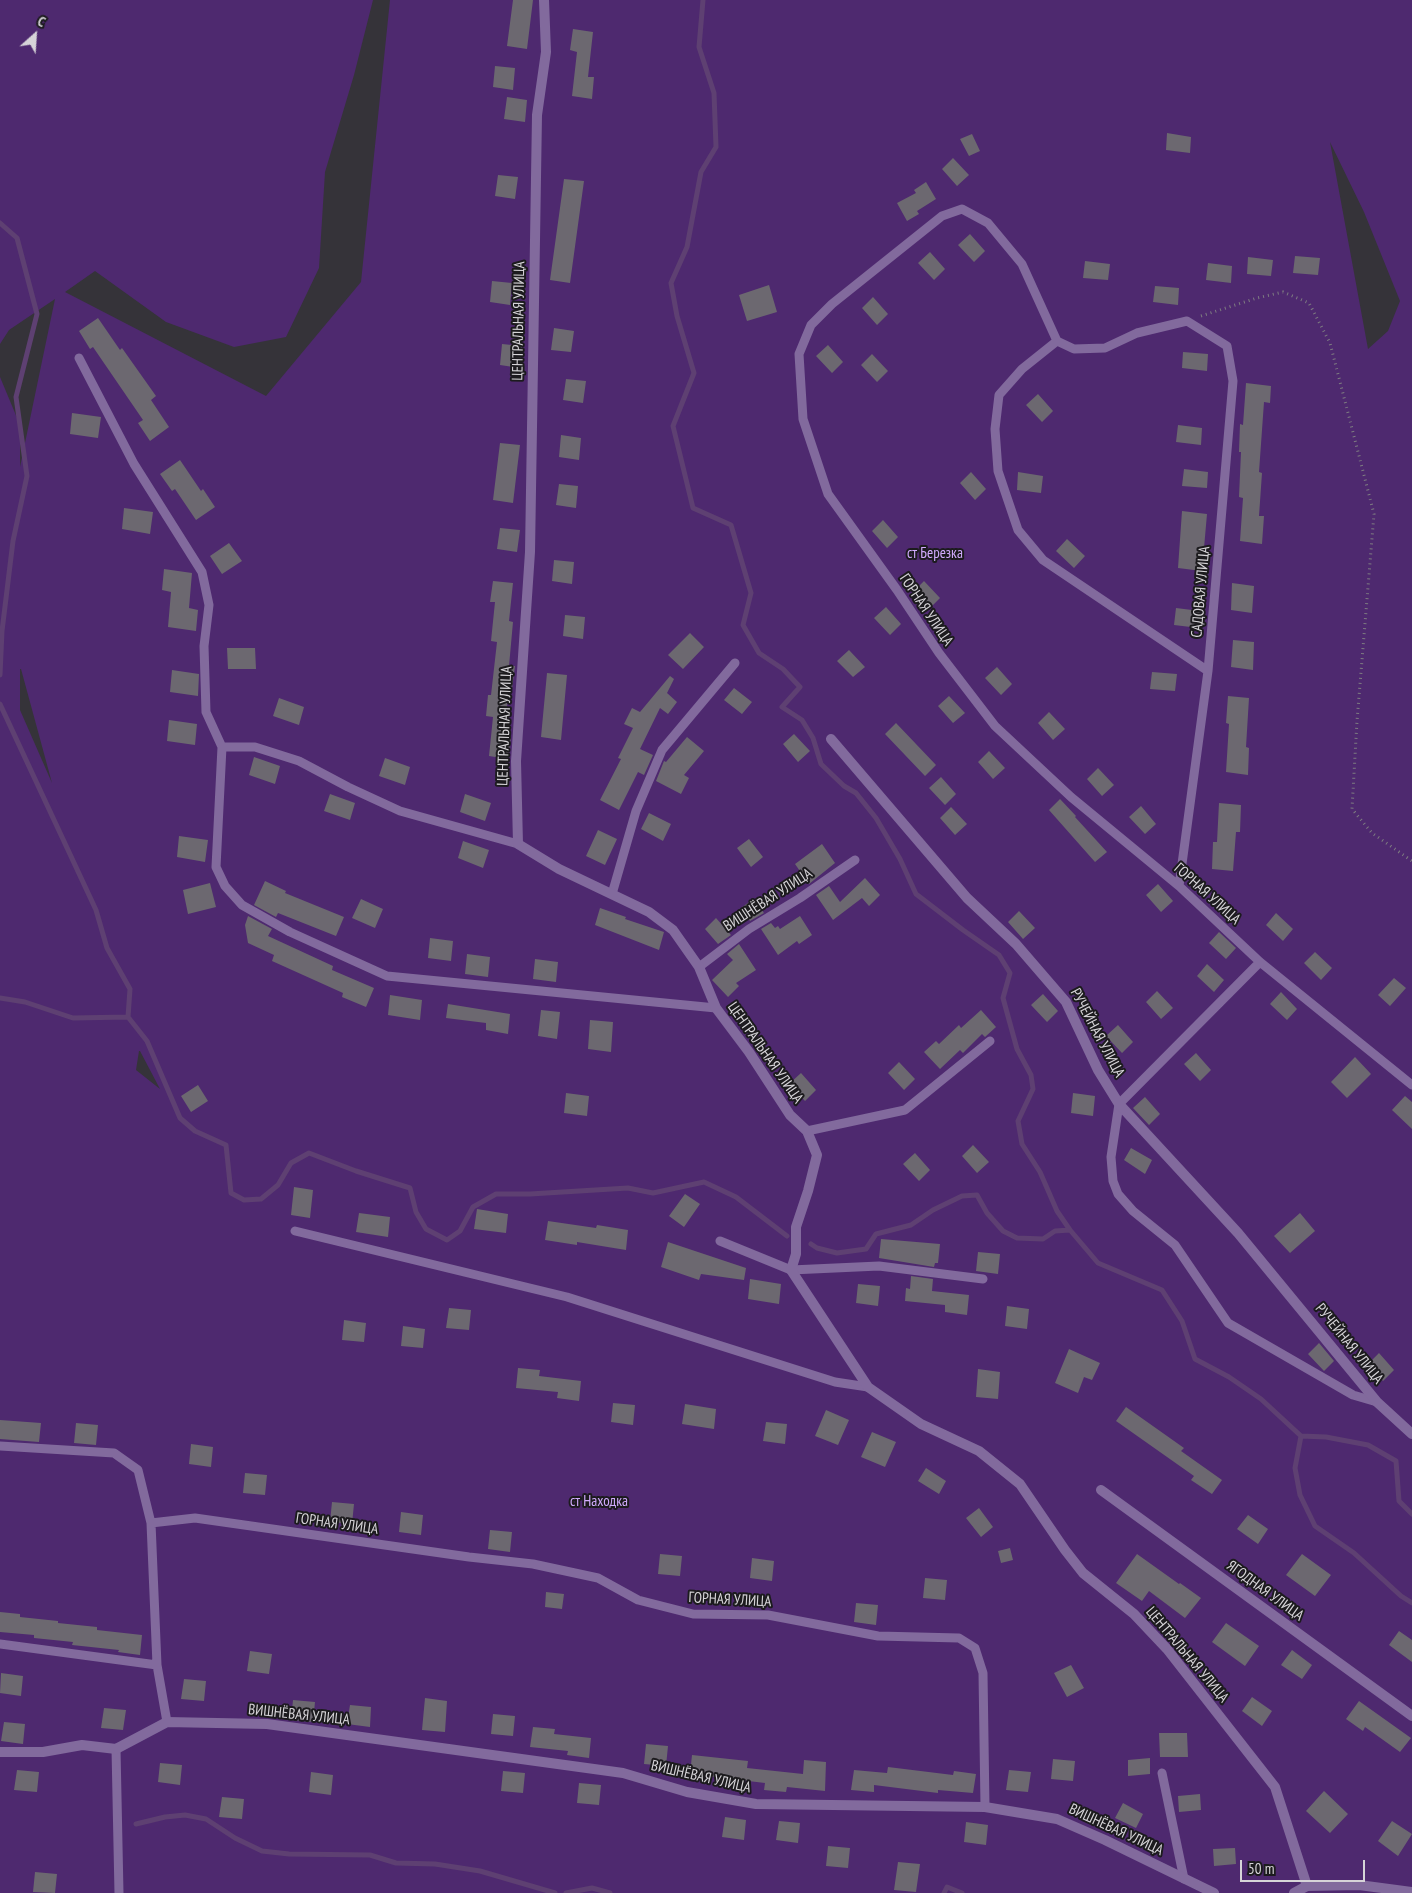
<!DOCTYPE html>
<html>
<head>
<meta charset="utf-8">
<style>
	body { margin:0 }
	#map { position:relative; width:1412px; height:1893px; overflow:hidden; background:#353339; font-family:"PT Sans Narrow",sans-serif }
	canvas { display:block }
	.north { position:absolute; left:10px; top:10px; width:50px; height:50px; -webkit-text-stroke:4px #1c1b1e; paint-order:stroke; rotate:26deg; font-size:14px; font-weight:700; line-height:20px; text-align:center; color:#d6d4d8 }
	.north::after { content:''; display:block; margin:auto; width:18px; height:22px; background:#d6d4d8; clip-path:polygon(50% 0,100% 100%,50% 72%,0 100%) }
	.scale { position:absolute; left:1240px; top:1860px; width:125px; height:22px; box-sizing:border-box; border:2px solid #d6d4d8; border-top:0; padding-left:6px; font-size:15px; line-height:18px; white-space:nowrap; color:#d6d4d8; -webkit-text-stroke:4px #1c1b1e; paint-order:stroke }
</style>
</head>
<body>
<div id="map">
<canvas width="1412" height="1893"></canvas>
<div class="north">С</div>
<div class="scale">50 m</div>
</div>
<script>
const c = document.querySelector('canvas').getContext('2d');
c.lineJoin = 'round';
function paint(path, color) { c.fillStyle = color; c.fill(path, 'evenodd'); }
const shape = rows => new Path2D(rows.map(r => 'M' + r).join(''));
function strokePath(path, color, width, dash) { c.strokeStyle = color; c.lineWidth = width; c.lineCap = dash ? 'butt' : 'round'; c.setLineDash(dash || []); c.stroke(path); }
function drawText(font, color, halo, rows, align = 'center') {
  c.font = font + ' "PT Sans Narrow",sans-serif'; c.lineWidth = 4; c.setLineDash([]); c.textBaseline = 'middle'; c.strokeStyle = halo; c.fillStyle = color; for (const [text, x, y, turn = 0] of rows) {
    c.save(); c.translate(x, y); c.rotate((+turn || 0) * Math.PI / 180); c.textAlign = isNaN(turn) ? turn : align; if (halo) c.strokeText(text, 0, 0); c.fillText(text, 0, 0); c.restore();
  }
}
paint(shape([
	[0,0,373,0,354,75,325,172,319,268,286,337,234,347,166,322,95,271,65,292,266,396,361,282,390,0,1412,0,1412,1893,0,1893,0,377,20,425,20,467,55,299,9,330,0,344],
	[1330,142,1364,212,1400,301,1388,331,1368,349],
	[20,669,21,669,52,783,20,710],
	[139,1051,140,1051,160,1089,136,1070]
]), '#4e296f');
strokePath(shape([
	[703,0,699,47,714,93,716,147,701,172,687,247,671,283,677,316,694,373,673,426,693,508,731,525,751,593,743,625,759,653,783,669,800,687,782,707,802,720,813,738,821,764,844,786,856,793,876,818,900,859,916,894,963,930,999,955,1010,973,1003,998,1017,1049,1031,1075,1033,1089,1018,1121,1022,1144,1040,1172,1057,1211,1070,1230],
	[0,223,17,238,37,314,16,397,27,476,13,541,2,631,0,675],
	[0,704,96,910,107,948,130,989,128,1017,147,1041,180,1118,195,1131,226,1145,231,1193,244,1200,261,1199,278,1185,291,1163,309,1153,356,1171,410,1188,416,1212,426,1229,447,1240,460,1231,473,1207,496,1194,530,1194,628,1188,653,1193,704,1182,736,1197,787,1236],
	[0,998,25,1002,73,1018,128,1017],
	[811,1244,817,1248,837,1253,866,1249,876,1234,911,1225,933,1210,962,1196,977,1195,987,1213,1003,1231,1017,1238,1043,1239,1055,1231,1070,1230,1098,1263,1162,1290,1182,1321,1195,1359,1229,1377,1261,1399,1301,1436,1326,1437,1368,1445,1396,1461,1399,1501,1412,1514],
	[1301,1436,1295,1468,1300,1495,1315,1526,1354,1553,1401,1596,1412,1603],
	[136,1824,165,1817,185,1815,206,1819,235,1838,262,1851,289,1854,370,1855,396,1863,435,1864,480,1871,555,1893],
	[566,1893,592,1888,610,1893],
	[944,1893,947,1887,962,1893]
]), '#5e4072', 5);
paint(shape([
	[513,0,533,0,527,49,507,46],
	[573,29,593,32,588,77,594,77,592,99,572,96,577,52,570,50],
	[495,66,515,68,513,90,493,87],
	[507,97,527,100,525,122,504,119],
	[1167,133,1191,137,1190,153,1166,150],
	[972,134,980,151,969,156,960,139],
	[953,158,969,175,957,186,942,169],
	[498,175,518,177,515,199,495,196],
	[564,179,584,181,570,283,550,280],
	[926,182,936,199,917,211,919,214,907,221,897,203,916,193,914,190],
	[970,234,985,251,974,262,958,245],
	[930,252,945,269,934,280,918,263],
	[1295,256,1320,258,1318,275,1293,273],
	[1248,257,1273,260,1271,276,1247,274],
	[1085,261,1110,264,1108,280,1083,278],
	[1208,263,1232,266,1231,283,1206,280],
	[492,281,512,283,510,305,490,302],
	[769,285,777,312,747,321,739,295],
	[1155,286,1179,288,1178,305,1153,302],
	[873,297,888,314,877,325,862,308],
	[98,318,120,350,122,348,156,396,151,400,169,427,150,441,138,423,143,420,93,347,90,349,79,331],
	[554,328,574,331,571,352,551,350],
	[502,344,522,346,520,368,500,365],
	[828,345,843,362,832,373,816,356],
	[1183,352,1208,354,1207,371,1182,368],
	[872,354,888,371,877,382,861,365],
	[566,379,586,381,583,403,563,400],
	[1246,383,1271,386,1270,403,1264,402,1259,472,1262,473,1259,516,1264,516,1262,544,1240,541,1243,498,1239,497,1241,452,1239,452,1240,424,1243,425],
	[1038,394,1053,411,1042,422,1026,405],
	[72,413,101,417,98,438,70,434],
	[1178,425,1202,428,1201,445,1176,442],
	[561,435,581,438,579,460,559,457],
	[500,443,520,445,513,503,493,500],
	[180,460,201,491,203,489,215,507,196,520,175,489,172,491,160,474],
	[1184,469,1208,472,1207,488,1182,486],
	[971,472,986,489,975,500,960,483],
	[1018,472,1043,476,1041,493,1017,490],
	[559,484,578,486,576,508,556,505],
	[124,508,153,512,150,534,122,529],
	[1182,511,1207,514,1202,571,1178,568],
	[883,520,898,537,887,548,872,531],
	[500,528,520,530,517,552,497,549],
	[1067,539,1085,556,1074,568,1056,551],
	[229,543,242,561,222,574,210,556],
	[554,560,574,562,572,584,552,581],
	[164,569,192,573,189,608,198,610,196,631,168,627,171,592,162,590],
	[493,581,513,583,509,621,513,622,509,666,515,666,512,688,509,688,504,736,511,737,508,759,489,756,493,717,486,716,488,695,491,695,497,642,491,641,495,602,490,602],
	[924,581,940,598,929,609,913,592],
	[1232,583,1254,586,1252,613,1231,610],
	[886,607,901,624,890,635,874,618],
	[1176,608,1200,611,1199,628,1174,625],
	[565,615,585,617,583,639,563,636],
	[690,633,704,647,683,669,668,655],
	[1233,640,1254,642,1253,670,1231,667],
	[227,648,255,648,256,669,228,669],
	[849,650,865,667,853,677,837,661],
	[997,667,1012,684,1001,695,985,678],
	[172,670,199,674,198,696,170,692],
	[1152,672,1177,674,1175,691,1150,689],
	[547,673,567,675,561,740,541,737],
	[670,676,674,679,667,693,677,702,668,714,660,708,640,749,653,755,644,775,638,772,619,810,600,800,621,759,618,758,633,728,624,724,632,708,640,712],
	[734,688,752,702,742,714,724,700],
	[949,696,965,713,953,723,938,706],
	[1228,696,1249,698,1246,747,1249,748,1248,775,1226,772,1229,724,1226,723],
	[279,698,304,707,299,725,273,716],
	[1049,712,1065,729,1053,740,1038,723],
	[169,720,197,724,195,745,167,741],
	[896,723,936,765,925,776,885,734],
	[794,734,810,751,798,762,783,744],
	[687,737,704,751,684,775,689,778,681,794,656,781,664,761,666,762],
	[989,751,1005,768,993,779,978,762],
	[254,757,280,766,275,784,249,775],
	[385,758,410,767,405,785,379,776],
	[1098,768,1114,785,1102,796,1087,779],
	[941,777,956,794,945,805,929,788],
	[330,794,355,803,350,820,324,811],
	[465,794,491,803,485,821,460,812],
	[1060,799,1076,816,1075,817,1107,852,1095,862,1049,810],
	[1219,803,1241,805,1240,832,1236,832,1233,871,1212,869,1213,842,1217,842],
	[1141,806,1156,824,1145,834,1129,817],
	[951,807,967,824,955,835,940,818],
	[649,813,671,824,663,841,641,829],
	[598,830,617,839,605,865,586,856],
	[179,836,208,840,205,862,177,857],
	[749,839,763,857,751,867,737,848],
	[463,841,489,850,483,868,458,858],
	[822,844,835,863,809,884,795,864],
	[865,878,880,895,869,906,862,898,833,920,816,895,829,886,840,902],
	[265,881,286,891,285,893,344,917,336,936,278,913,276,917,254,905],
	[210,883,216,907,188,914,183,890],
	[1158,884,1173,901,1161,912,1146,895],
	[361,899,383,909,375,928,352,918],
	[753,899,764,913,750,921,741,908],
	[600,908,626,917,625,919,664,932,659,950,595,925],
	[1019,911,1035,928,1023,939,1008,922],
	[1276,913,1293,929,1283,941,1266,925],
	[248,916,272,929,268,936,333,966,332,970,374,988,366,1007,342,997,343,993,272,961,274,955,248,943,245,925],
	[800,916,812,935,799,944,797,941,778,955,761,929,771,923,775,928,778,926,780,929],
	[716,918,731,935,718,944,705,929],
	[1219,932,1236,948,1226,959,1209,943],
	[430,938,453,941,451,961,428,958],
	[739,944,756,970,736,983,739,986,728,997,712,980,733,960,727,954],
	[1315,952,1332,968,1321,980,1304,963],
	[467,954,490,957,488,977,465,974],
	[535,959,558,962,556,982,533,979],
	[1207,964,1224,980,1214,992,1197,976],
	[1394,978,1406,988,1390,1006,1378,995],
	[1157,991,1173,1008,1161,1019,1146,1002],
	[1281,992,1297,1009,1287,1020,1270,1004],
	[1043,994,1058,1011,1047,1022,1031,1005],
	[390,995,422,1000,420,1020,388,1015],
	[448,1004,510,1014,508,1034,486,1030,486,1023,446,1018],
	[541,1010,560,1012,557,1039,538,1036],
	[981,1010,996,1027,985,1037,982,1034,963,1053,960,1050,940,1069,924,1052,936,1041,939,1044,959,1025,961,1028],
	[590,1020,613,1022,611,1052,588,1049],
	[1118,1025,1133,1042,1122,1053,1106,1036],
	[1196,1053,1211,1070,1200,1081,1184,1064],
	[1355,1057,1371,1074,1347,1098,1331,1082],
	[899,1062,915,1079,904,1090,888,1073],
	[801,1073,816,1090,805,1101,789,1084],
	[198,1085,208,1101,191,1112,181,1096],
	[566,1093,589,1096,587,1116,564,1113],
	[1073,1093,1095,1096,1093,1116,1071,1113],
	[1405,1096,1412,1102,1412,1129,1392,1110],
	[1145,1097,1160,1114,1149,1125,1133,1108],
	[973,1145,989,1162,977,1173,962,1156],
	[1131,1148,1152,1160,1145,1174,1124,1160],
	[915,1153,930,1170,919,1181,903,1164],
	[294,1187,313,1190,310,1218,291,1215],
	[685,1194,700,1204,684,1227,669,1216],
	[477,1209,508,1214,506,1233,474,1229],
	[359,1213,390,1217,388,1237,356,1232],
	[1300,1213,1315,1231,1290,1253,1274,1236],
	[548,1221,596,1228,597,1225,628,1230,626,1250,577,1242,577,1245,545,1240],
	[881,1239,940,1244,938,1263,935,1263,934,1267,879,1258],
	[668,1242,746,1268,744,1280,701,1274,699,1280,661,1267],
	[978,1252,1000,1254,998,1274,976,1271],
	[911,1276,933,1279,932,1291,969,1295,967,1315,945,1312,945,1305,905,1301,906,1288,910,1289],
	[750,1279,781,1284,779,1304,748,1299],
	[858,1284,880,1286,878,1306,856,1303],
	[1007,1306,1029,1309,1027,1329,1005,1326],
	[449,1308,471,1310,469,1330,446,1328],
	[344,1320,366,1323,364,1342,342,1340],
	[403,1326,425,1329,423,1348,401,1346],
	[1319,1343,1334,1361,1324,1371,1308,1354],
	[1069,1349,1100,1363,1092,1380,1084,1377,1078,1393,1055,1383],
	[1379,1353,1394,1370,1383,1381,1368,1364],
	[518,1368,540,1370,539,1376,581,1381,579,1401,557,1398,558,1392,516,1388],
	[978,1369,1000,1372,998,1399,976,1397],
	[613,1403,635,1405,633,1425,611,1422],
	[685,1404,716,1409,714,1429,682,1424],
	[1126,1407,1184,1448,1181,1451,1222,1480,1212,1494,1191,1480,1194,1476,1116,1421],
	[826,1410,849,1420,838,1445,815,1436],
	[0,1420,41,1423,39,1442,0,1439],
	[766,1422,787,1424,785,1444,763,1441],
	[76,1423,98,1425,96,1445,74,1443],
	[872,1432,896,1442,885,1467,861,1457],
	[191,1444,213,1447,211,1467,189,1464],
	[926,1468,946,1481,939,1494,918,1481],
	[245,1473,267,1475,265,1495,243,1493],
	[332,1502,354,1504,352,1524,330,1522],
	[979,1508,993,1527,981,1537,966,1518],
	[401,1512,423,1515,421,1535,399,1532],
	[1248,1515,1268,1529,1258,1544,1237,1529],
	[490,1530,512,1532,510,1552,488,1549],
	[1010,1548,1013,1560,1001,1563,998,1551],
	[660,1554,682,1556,680,1576,658,1574],
	[1137,1554,1179,1584,1180,1583,1201,1598,1185,1618,1149,1591,1142,1601,1116,1583],
	[1302,1554,1331,1575,1315,1596,1286,1575],
	[752,1558,774,1561,772,1581,750,1578],
	[925,1578,947,1580,945,1600,923,1598],
	[546,1592,564,1594,562,1609,545,1607],
	[856,1603,878,1605,876,1625,854,1622],
	[0,1612,20,1614,20,1617,58,1621,58,1623,97,1627,97,1630,142,1635,140,1655,118,1652,119,1650,72,1645,73,1642,34,1638,34,1635,0,1632],
	[1226,1623,1259,1646,1245,1666,1212,1642],
	[1399,1631,1412,1640,1412,1662,1389,1645],
	[1292,1650,1312,1665,1302,1679,1281,1665],
	[250,1651,272,1654,269,1674,247,1671],
	[1071,1665,1084,1688,1067,1697,1054,1673],
	[1,1673,23,1676,21,1696,0,1693],
	[184,1679,206,1681,204,1701,181,1699],
	[1252,1697,1272,1711,1262,1726,1242,1711],
	[425,1698,447,1701,445,1732,422,1730],
	[293,1700,315,1702,313,1722,291,1720],
	[1359,1701,1411,1738,1400,1752,1365,1727,1363,1731,1346,1719],
	[350,1705,371,1707,370,1727,347,1724],
	[104,1708,126,1710,123,1730,101,1728],
	[493,1714,515,1716,513,1736,491,1734],
	[4,1722,25,1724,23,1744,1,1741],
	[533,1727,555,1729,554,1734,591,1738,589,1758,567,1755,568,1751,530,1747],
	[1159,1733,1187,1733,1188,1757,1160,1757],
	[646,1744,668,1746,666,1766,644,1764],
	[692,1755,748,1761,747,1768,803,1774,804,1760,826,1762,825,1791,787,1787,786,1792,764,1790,765,1783,690,1774],
	[1150,1758,1150,1774,1128,1776,1128,1760],
	[1053,1759,1075,1761,1073,1781,1051,1779],
	[160,1763,182,1765,180,1785,158,1782],
	[888,1767,953,1775,954,1771,976,1774,973,1793,938,1790,938,1793,874,1785,874,1792,851,1790,854,1770,887,1773],
	[17,1770,39,1772,37,1792,14,1790],
	[1009,1770,1031,1772,1028,1792,1006,1790],
	[503,1771,525,1773,523,1793,501,1791],
	[311,1772,333,1775,331,1795,309,1792],
	[579,1783,601,1785,599,1805,577,1803],
	[1324,1791,1348,1814,1330,1833,1306,1811],
	[1200,1794,1201,1810,1179,1812,1178,1796],
	[222,1797,244,1799,242,1819,219,1817],
	[1123,1803,1143,1814,1136,1828,1115,1818],
	[725,1817,746,1820,744,1840,722,1837],
	[779,1821,800,1823,798,1843,776,1840],
	[1392,1821,1412,1834,1398,1856,1378,1841],
	[966,1822,988,1825,986,1845,964,1842],
	[828,1846,850,1848,848,1868,826,1866],
	[1235,1848,1236,1864,1214,1866,1213,1849],
	[898,1862,920,1864,916,1892,894,1890],
	[35,1872,57,1874,55,1893,33,1892]
]), '#6c6870');
strokePath(shape([
	[1201,316,1257,298,1283,292,1309,303,1330,343,1374,514,1357,721,1352,809,1372,833,1412,861]
]), '#7e7c81', 3, [1, 4]);
strokePath(shape([
	[1057,341,1022,264,988,223,962,209,942,216,832,304,811,325,799,354,803,419,828,494,897,590,939,653,995,726,1071,797,1179,886,1260,962,1412,1085],
	[79,358,134,464,202,572,209,605,204,646,206,712,222,747,216,867,225,886,242,905,290,932,387,976,716,1008],
	[222,747,255,747,299,761,348,787,400,811,518,844],
	[1179,886,1208,671,1233,381,1227,346,1187,321,1137,333,1105,348,1074,349,1057,341,1022,369,999,395,995,429,998,471,1018,530,1043,560,1208,671],
	[612,894,636,811,662,750,735,663],
	[1260,962,1119,1104,1111,1157,1113,1181,1118,1194,1133,1211,1175,1245,1228,1323,1353,1395,1377,1402],
	[699,967,749,929,800,898,855,860],
	[807,1131,905,1110,990,1041],
	[295,1231,567,1297,835,1382,868,1387],
	[720,1241,791,1270,879,1266,983,1279],
	[0,1446,114,1453,138,1470,151,1523,157,1665,167,1722],
	[151,1523,195,1518,469,1557,533,1564,598,1578,638,1600,693,1614,768,1615,878,1636,959,1638,975,1648,983,1673,985,1807],
	[0,1644,157,1665],
	[116,1749,119,1893],
	[1162,1773,1184,1879]
]), '#826a9d', 9);
strokePath(shape([
	[544,0,546,52,537,115,530,552,516,761,518,844,559,869,649,912,673,930,699,967,716,1008,749,1052,790,1115,807,1131,817,1155,808,1191,796,1227,796,1254,791,1270,868,1387,921,1424,979,1451,1020,1484,1065,1550,1083,1573,1134,1614,1167,1649,1275,1787,1307,1886],
	[831,739,967,898,1016,944,1066,1002,1098,1070,1119,1104,1238,1233,1377,1402,1412,1434],
	[1101,1490,1412,1716],
	[0,1752,43,1752,82,1745,116,1749,167,1722,267,1724,623,1773,687,1792,756,1804,985,1807,1057,1819,1105,1840,1214,1893],
	[1294,1893,1307,1886,1359,1885,1412,1892]
]), '#826a9d', 10);
drawText('15px', '#d6d4d8', '#1c1b1e', [
	["ЦЕНТРАЛЬНАЯ УЛИЦА",519,321,-89],
	["САДОВАЯ УЛИЦА",1201,592,-85],
	["ГОРНАЯ УЛИЦА",926,610,56],
	["ЦЕНТРАЛЬНАЯ УЛИЦА",505,726,-88],
	["ГОРНАЯ УЛИЦА",1207,894,42],
	["ВИШНЁВАЯ УЛИЦА",768,900,-33],
	["РУЧЕЙНАЯ УЛИЦА",1097,1033,62],
	["ЦЕНТРАЛЬНАЯ УЛИЦА",765,1053,55],
	["РУЧЕЙНАЯ УЛИЦА",1349,1344,51],
	["ГОРНАЯ УЛИЦА",337,1524,8],
	["ЯГОДНАЯ УЛИЦА",1265,1591,36],
	["ГОРНАЯ УЛИЦА",730,1600,3],
	["ЦЕНТРАЛЬНАЯ УЛИЦА",1187,1655,50],
	["ВИШНЁВАЯ УЛИЦА",299,1715,6],
	["ВИШНЁВАЯ УЛИЦА",701,1777,13],
	["ВИШНЁВАЯ УЛИЦА",1116,1830,25]
]);
drawText('15px', '#d2abfe', '#1c1b1e', [
	["ст Березка",935,554],
	["ст Находка",599,1502]
]);
</script>
</body>
</html>
